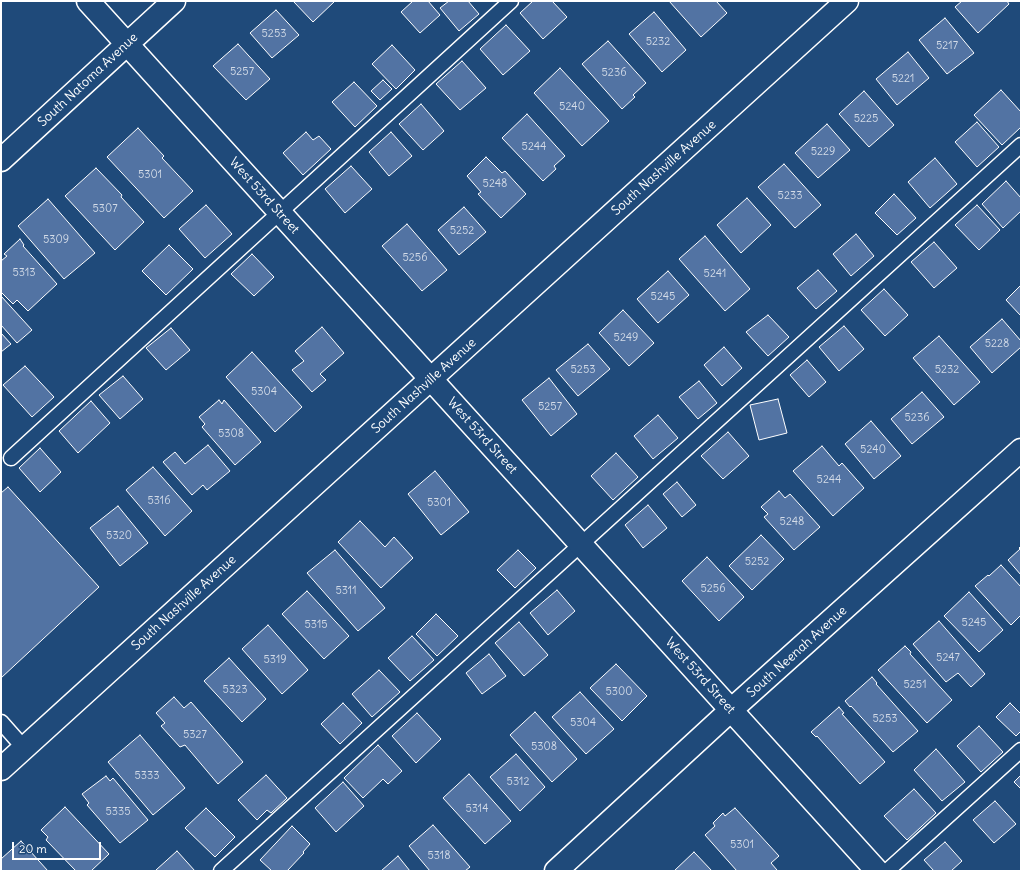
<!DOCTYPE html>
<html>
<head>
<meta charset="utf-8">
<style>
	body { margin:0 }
	#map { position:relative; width:1022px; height:872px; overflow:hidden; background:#1f4a7a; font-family:Delius,sans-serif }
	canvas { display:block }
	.frame { position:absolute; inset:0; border:2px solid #fff; pointer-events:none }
	.scale { position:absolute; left:12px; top:842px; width:89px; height:18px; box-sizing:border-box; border:2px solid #fff; border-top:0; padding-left:5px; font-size:12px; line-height:14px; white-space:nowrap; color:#fff; -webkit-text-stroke:3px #1f4a7a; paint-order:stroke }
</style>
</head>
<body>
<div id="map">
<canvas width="1022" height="872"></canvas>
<div class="frame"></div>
<div class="scale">20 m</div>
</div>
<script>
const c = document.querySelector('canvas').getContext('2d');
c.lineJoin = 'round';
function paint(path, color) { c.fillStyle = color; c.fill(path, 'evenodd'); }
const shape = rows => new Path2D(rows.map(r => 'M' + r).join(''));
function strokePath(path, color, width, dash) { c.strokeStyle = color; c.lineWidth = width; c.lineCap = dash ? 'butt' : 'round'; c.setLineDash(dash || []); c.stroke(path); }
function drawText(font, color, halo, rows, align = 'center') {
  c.font = font + ' Delius,sans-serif'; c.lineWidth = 3; c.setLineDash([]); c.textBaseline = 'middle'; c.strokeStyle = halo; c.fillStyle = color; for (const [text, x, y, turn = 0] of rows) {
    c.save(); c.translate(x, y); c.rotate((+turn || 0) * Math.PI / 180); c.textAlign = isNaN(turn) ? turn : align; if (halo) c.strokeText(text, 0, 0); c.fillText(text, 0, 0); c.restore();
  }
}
const building = shape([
	[293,1,335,1,313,22,293,1],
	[413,1,428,1,440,15,420,33,401,12,413,1],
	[449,1,468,1,479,14,459,31,440,8,449,1],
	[533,1,552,1,567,17,543,39,520,13,533,1],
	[669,1,716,1,727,13,701,37,669,1],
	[962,1,1007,1,1009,4,978,33,955,7,962,1],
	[276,10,299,35,272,58,250,33,276,10],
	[654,12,686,50,662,72,629,34,654,12],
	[945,18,974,53,947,74,919,40,945,18],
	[506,25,530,51,503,75,480,49,506,25],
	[608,41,646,83,633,95,635,97,622,109,582,64,608,41],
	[238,44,270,79,246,100,213,66,238,44],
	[392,45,415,70,396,89,372,64,392,45],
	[908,52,929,78,897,105,876,79,908,52],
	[462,61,486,88,460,110,436,84,462,61],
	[560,68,609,121,582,146,534,93,560,68],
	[383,80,392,89,380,100,371,91,383,80],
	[354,82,377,106,355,127,332,102,354,82],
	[1001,90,1021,112,1021,127,1002,145,974,115,1001,90],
	[864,91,894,125,869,147,839,114,864,91],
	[421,104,444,131,423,150,399,124,421,104],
	[527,114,565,156,554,166,556,169,543,181,502,138,527,114],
	[977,122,999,147,977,167,955,142,977,122],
	[827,124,850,150,818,178,795,153,827,124],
	[138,128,164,156,162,158,193,191,164,218,107,157,138,128],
	[306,132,313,140,319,136,331,149,303,175,283,153,306,132],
	[391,132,412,156,389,176,369,152,391,132],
	[486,157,502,173,505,171,526,194,501,218,478,194,481,192,467,176,486,157],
	[935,158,957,184,930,208,908,182,935,158],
	[784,164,821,205,795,228,758,187,784,164],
	[351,166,372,189,345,213,325,189,351,166],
	[96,168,122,195,121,197,144,222,115,250,65,196,96,168],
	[1006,181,1021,198,1021,211,1003,228,982,204,1006,181],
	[894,194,916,218,897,235,875,213,894,194],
	[747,198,771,225,741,253,717,225,747,198],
	[48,199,95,253,64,279,18,226,48,199],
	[206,205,232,234,205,258,179,229,206,205],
	[977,205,1000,230,979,250,955,225,977,205],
	[464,207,486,232,459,255,438,230,464,207],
	[407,224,447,270,422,291,382,246,407,224],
	[856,234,874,256,851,276,833,254,856,234],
	[705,236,750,289,725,311,679,259,705,236],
	[20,239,24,245,23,246,57,284,28,311,17,300,13,304,1,292,1,261,7,256,4,254,20,239],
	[934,242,957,268,934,288,911,262,934,242],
	[169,245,193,269,166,295,142,271,169,245],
	[252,254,274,277,254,296,231,274,252,254],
	[818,270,837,291,816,309,797,288,818,270],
	[668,271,689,295,658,323,637,299,668,271],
	[1021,285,1021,316,1006,300,1021,285],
	[884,289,908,315,885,336,861,310,884,289],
	[1,296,32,330,17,343,1,325,1,296],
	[623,310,654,343,629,366,599,333,623,310],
	[768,315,789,337,768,356,746,332,768,315],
	[1002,319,1021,341,1021,347,992,373,970,347,1002,319],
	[844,326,864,349,839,371,819,347,844,326],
	[322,327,344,353,320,374,326,380,312,392,292,370,304,361,295,351,322,327],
	[171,328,190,350,166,370,146,348,171,328],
	[1,333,11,344,1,352,1,333],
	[939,336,980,382,954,405,913,358,939,336],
	[588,344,610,369,578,396,556,370,588,344],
	[724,347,742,368,722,386,704,365,724,347],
	[252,352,302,407,275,432,226,377,252,352],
	[807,360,826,382,809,397,790,375,807,360],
	[25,366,54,397,32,417,3,385,25,366],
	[123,376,143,399,120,419,99,395,123,376],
	[549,378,577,414,551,436,522,400,549,378],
	[699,381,717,403,698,419,679,397,699,381],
	[922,392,944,417,912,444,891,419,922,392],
	[778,399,787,433,759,440,750,405,778,399],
	[219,400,222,404,224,400,261,442,235,465,202,427,205,424,199,417,219,400],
	[91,401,110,423,78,453,59,431,91,401],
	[658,415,678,438,653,459,634,436,658,415],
	[871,421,901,456,874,479,845,444,871,421],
	[728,432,749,456,723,479,701,456,728,432],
	[208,445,230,471,207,490,203,485,192,495,163,462,175,452,185,464,208,445],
	[822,446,839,466,842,463,864,488,833,516,793,471,822,446],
	[40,448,61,472,40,492,19,468,40,448],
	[616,453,638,477,613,500,591,476,616,453],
	[153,467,192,511,165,536,126,490,153,467],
	[435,471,469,512,441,535,408,494,435,471],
	[677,482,696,505,682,517,663,494,677,482],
	[8,487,99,587,1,678,1,493,8,487],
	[779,491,785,498,790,494,820,527,794,550,764,517,768,514,761,507,779,491],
	[648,505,667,528,643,548,625,525,648,505],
	[118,506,148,543,120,566,90,528,118,506],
	[360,521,385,547,394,537,413,558,381,588,338,542,360,521],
	[761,535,784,559,752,590,729,566,761,535],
	[1021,546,1021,575,1008,560,1020,549,1019,548,1021,546],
	[335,550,385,608,358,631,307,573,335,550],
	[518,550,536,568,515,588,497,570,518,550],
	[707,557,744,597,719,621,682,581,707,557],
	[1001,565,1021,587,1021,615,1011,625,975,586,988,575,989,576,1001,565],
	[557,590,575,611,548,635,530,613,557,590],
	[307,591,349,636,324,659,282,614,307,591],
	[969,592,1003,630,979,652,944,616,969,592],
	[436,614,458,636,437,656,416,634,436,614],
	[939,621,985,674,971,687,958,673,946,682,913,644,939,621],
	[519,622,548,655,524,676,495,643,519,622],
	[268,625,308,670,282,694,242,649,268,625],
	[412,636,434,660,410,681,388,658,412,636],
	[905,646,911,652,910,654,952,700,927,723,878,670,905,646],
	[489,654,506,676,482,694,466,673,489,654],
	[229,658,266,699,242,722,204,681,229,658],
	[616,664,647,696,622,721,590,688,616,664],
	[379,670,400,692,372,717,352,694,379,670],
	[872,677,877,683,876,684,918,731,893,752,851,706,850,707,845,701,872,677],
	[580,692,614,729,586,754,552,717,580,692],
	[174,697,184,708,191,702,243,762,218,784,185,745,180,747,161,726,165,723,156,713,174,697],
	[343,703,362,723,340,744,321,724,343,703],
	[1010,703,1021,714,1021,731,1016,736,996,717,1010,703],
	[839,707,844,713,842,714,885,762,860,784,817,736,816,737,811,732,839,707],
	[535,712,577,759,552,782,510,735,535,712],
	[417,713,441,739,416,763,392,736,417,713],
	[979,726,1003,752,981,772,957,746,979,726],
	[140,735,185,788,153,815,108,762,140,735],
	[378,745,402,771,388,784,383,779,363,798,344,778,378,745],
	[936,749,965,782,942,801,914,770,936,749],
	[516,754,545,787,520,811,490,777,516,754],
	[469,774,511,821,485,844,443,798,469,774],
	[266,775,287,798,271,813,267,810,257,820,238,800,266,775],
	[1021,775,1021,789,1014,782,1021,775],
	[106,776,110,781,113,778,148,820,120,843,87,805,89,803,82,794,106,776],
	[343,782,364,806,336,832,315,808,343,782],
	[914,789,936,813,907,840,884,816,914,789],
	[995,801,1016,824,994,843,973,820,995,801],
	[65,807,109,854,91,871,76,871,46,840,48,837,41,830,65,807],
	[206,808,235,837,215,857,185,828,206,808],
	[735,808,779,856,771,863,777,870,776,871,737,871,705,835,715,826,713,823,723,813,725,816,735,808],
	[433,825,470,867,465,871,430,871,409,846,433,825],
	[292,826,310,844,303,852,304,853,287,871,272,871,260,860,292,826],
	[21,841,48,871,1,871,1,859,21,841],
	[945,842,962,861,951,871,934,871,924,860,945,842],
	[177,851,195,871,157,871,156,870,177,851],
	[694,852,712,871,674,871,694,852],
	[398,856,410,871,381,871,398,856]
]);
paint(building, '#5273a3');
strokePath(building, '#fff', 1);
const lane = shape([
	[11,458,511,1],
	[1,722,24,748],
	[221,871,1021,145],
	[887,871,1021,750]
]);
const street = shape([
	[88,1,877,871],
	[1,160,174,1],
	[1,769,847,1],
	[556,871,731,710,1021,450]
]);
strokePath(lane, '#fff', 17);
strokePath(street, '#fff', 25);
strokePath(lane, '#1f4a7a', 14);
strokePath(street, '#1f4a7a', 22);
drawText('11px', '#d4dce8', null, [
	["5253",274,34],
	["5232",658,42],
	["5217",947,46],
	["5257",242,72],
	["5236",614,73],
	["5221",903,79],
	["5240",572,107],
	["5225",866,119],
	["5244",534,147],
	["5229",823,152],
	["5301",150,175],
	["5248",495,184],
	["5233",790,196],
	["5307",105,209],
	["5252",462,231],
	["5309",56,240],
	["5256",415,258],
	["5313",24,273],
	["5241",715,274],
	["5245",663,297],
	["5249",626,338],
	["5228",997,344],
	["5253",583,370],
	["5232",947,370],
	["5304",264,392],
	["5257",550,407],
	["5236",917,418],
	["5308",231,434],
	["5240",873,450],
	["5244",829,480],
	["5316",159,501],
	["5301",439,503],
	["5248",792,522],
	["5320",119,536],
	["5252",757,562],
	["5256",713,589],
	["5311",346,591],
	["5245",974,623],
	["5315",316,625],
	["5247",948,658],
	["5319",275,660],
	["5251",915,685],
	["5323",235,690],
	["5300",619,692],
	["5253",885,719],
	["5304",583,723],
	["5327",195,735],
	["5308",544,747],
	["5333",147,776],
	["5312",518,782],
	["5314",477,809],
	["5335",118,812],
	["5301",742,845],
	["5318",439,856]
]);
drawText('13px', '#fff', '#1f4a7a', [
	["South Natoma Avenue",88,80,-43],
	["South Nashville Avenue",664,168,-42],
	["West 53rd Street",264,196,48],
	["South Nashville Avenue",424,386,-42],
	["West 53rd Street",482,436,48],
	["South Nashville Avenue",184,603,-42],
	["South Neenah Avenue",797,652,-42],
	["West 53rd Street",700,676,48]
]);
</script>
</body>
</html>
